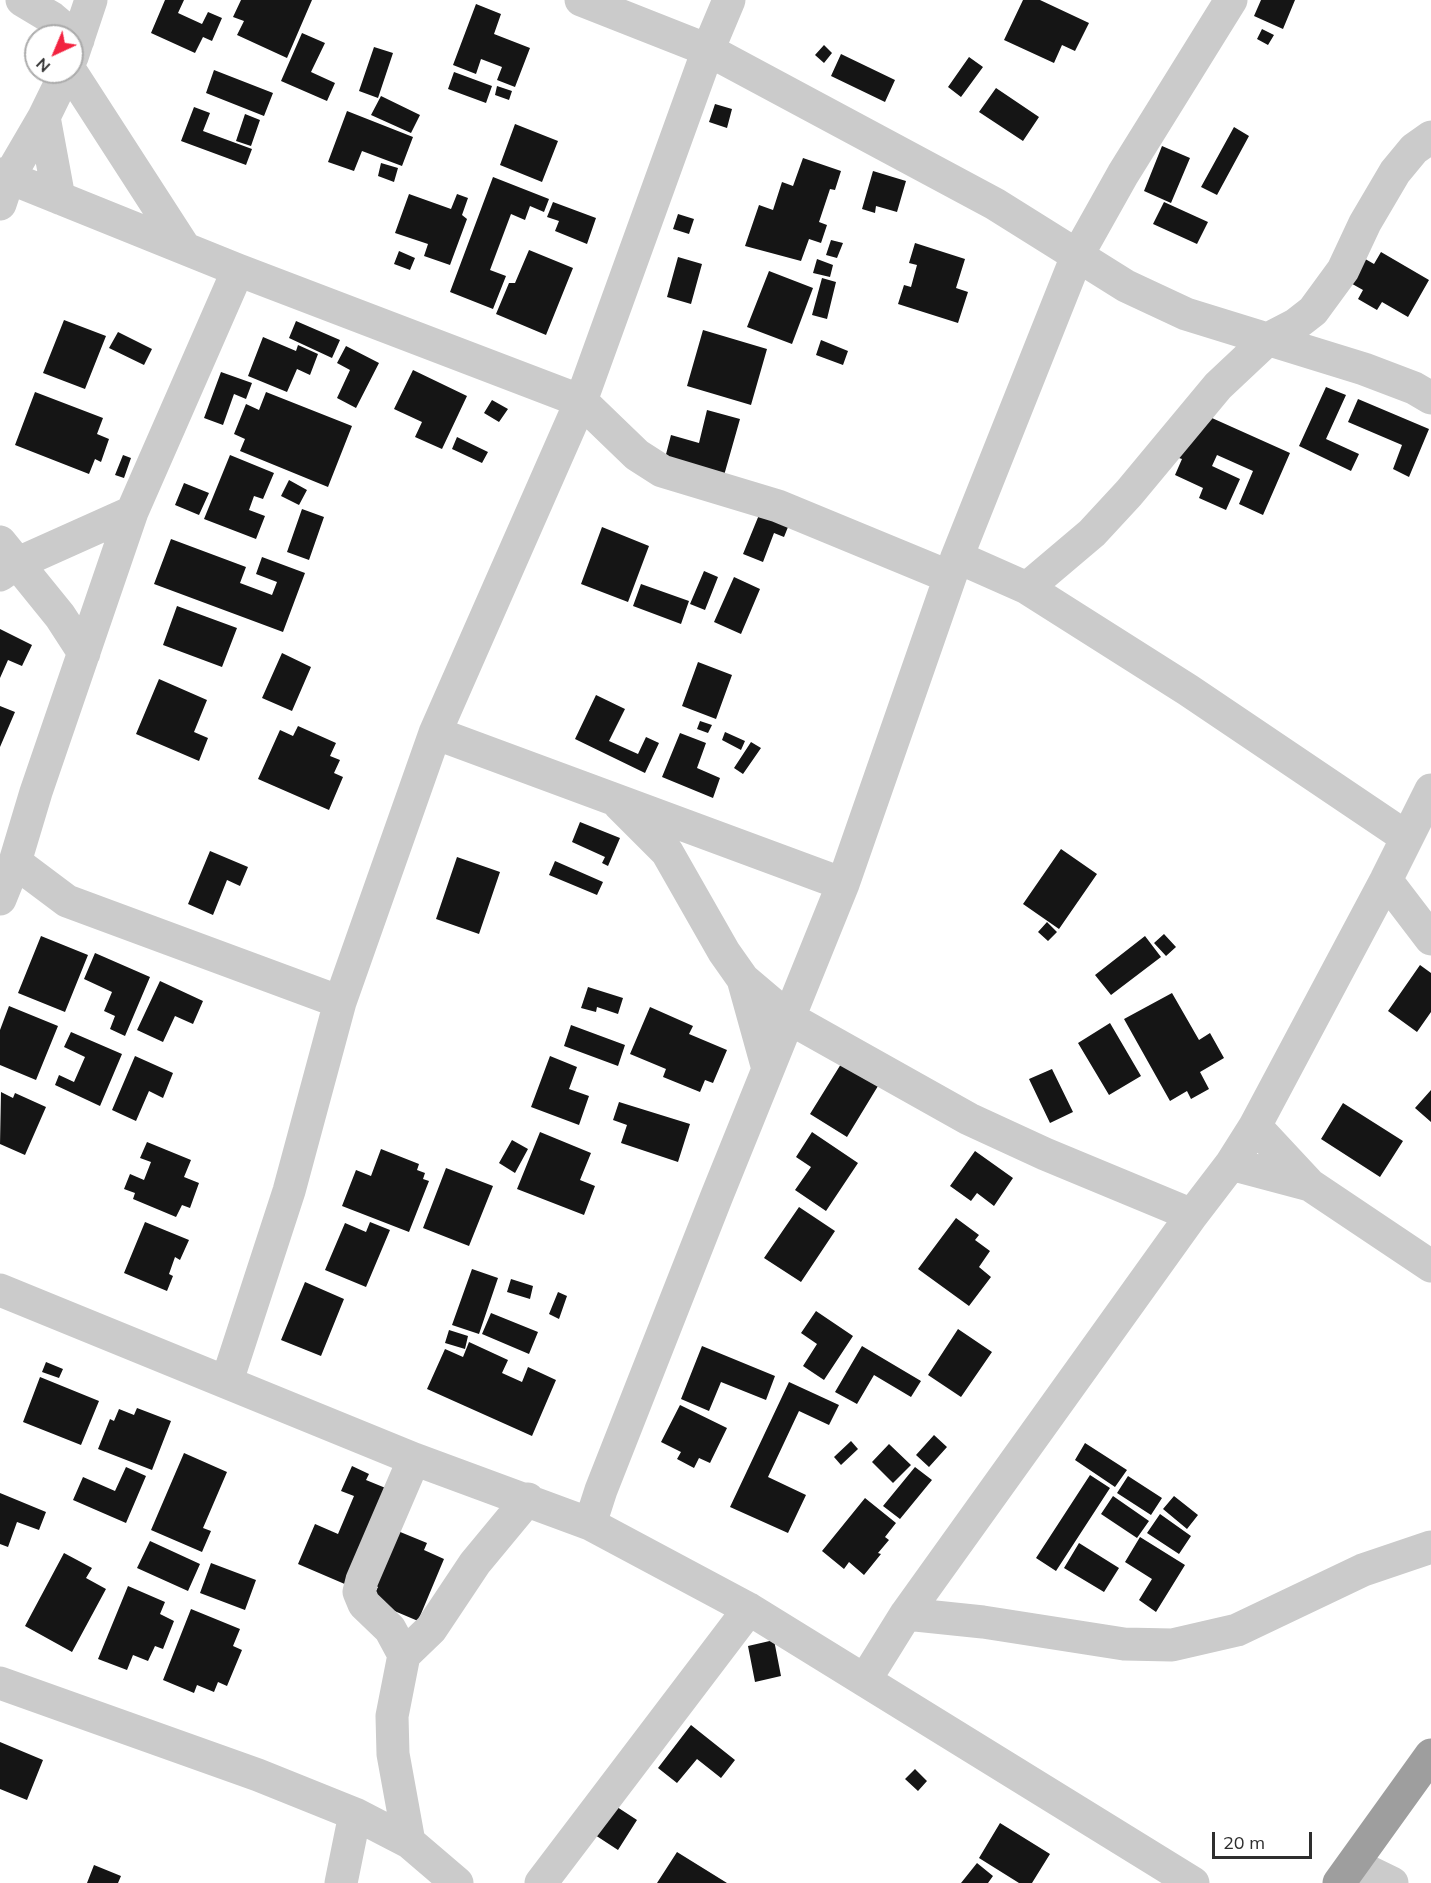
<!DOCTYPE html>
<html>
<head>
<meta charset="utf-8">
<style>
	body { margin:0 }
	#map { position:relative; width:1431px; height:1883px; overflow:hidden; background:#fff; font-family:Mulish,sans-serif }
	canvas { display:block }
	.north { position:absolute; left:24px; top:24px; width:60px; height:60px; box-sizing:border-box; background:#fff; border:2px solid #ababab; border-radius:50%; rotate:224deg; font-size:16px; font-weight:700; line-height:24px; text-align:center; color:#2e2e2e }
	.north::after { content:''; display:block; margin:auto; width:21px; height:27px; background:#f22340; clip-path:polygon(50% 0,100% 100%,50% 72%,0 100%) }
	.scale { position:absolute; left:1212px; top:1832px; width:100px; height:27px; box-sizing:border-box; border:3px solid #2e2e2e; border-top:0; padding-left:8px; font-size:18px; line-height:21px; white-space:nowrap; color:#2e2e2e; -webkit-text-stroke:4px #fff; paint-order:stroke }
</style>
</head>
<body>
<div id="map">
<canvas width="1431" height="1883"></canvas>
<div class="north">N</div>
<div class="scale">20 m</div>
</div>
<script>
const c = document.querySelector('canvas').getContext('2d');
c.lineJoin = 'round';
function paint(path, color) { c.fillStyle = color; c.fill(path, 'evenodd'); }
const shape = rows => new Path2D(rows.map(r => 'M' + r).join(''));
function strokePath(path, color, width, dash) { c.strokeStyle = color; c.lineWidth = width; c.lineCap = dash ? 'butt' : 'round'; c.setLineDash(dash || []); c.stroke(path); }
paint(shape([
	[165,0,184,0,178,13,202,24,208,12,222,18,212,41,203,37,195,53,151,33],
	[241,0,312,0,287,58,237,35,244,21,233,17],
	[1023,0,1040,0,1089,23,1075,51,1062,45,1054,63,1004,40],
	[1261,0,1295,0,1283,29,1254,16],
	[476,4,501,14,494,34,530,48,515,87,497,80,502,67,481,59,476,74,453,65],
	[1262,29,1274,35,1268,45,1257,39],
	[302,33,325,43,311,72,335,83,327,101,281,81],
	[824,45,832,53,824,63,815,55],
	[374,47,393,53,378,98,359,91],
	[841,54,895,80,885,102,831,76],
	[969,57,983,67,961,97,948,87],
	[214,70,273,93,264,116,206,93],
	[454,72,492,86,486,103,448,89],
	[497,86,512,91,509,100,495,95],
	[996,88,1039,117,1023,141,979,112],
	[381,96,420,115,411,133,371,115],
	[715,104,732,109,727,128,709,122],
	[194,107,210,113,203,131,252,149,246,165,181,141],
	[347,111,413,137,402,166,362,151,354,171,328,162],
	[245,114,260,120,251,146,236,141],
	[515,124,558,141,542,182,500,165],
	[1234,127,1249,136,1217,195,1201,187],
	[1162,146,1190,158,1171,203,1144,191],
	[803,158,841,171,835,190,830,189,819,222,827,225,821,243,809,239,801,261,745,246,759,205,773,210,782,182,793,186],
	[381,163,398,168,394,182,378,176],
	[873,171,906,181,897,212,876,206,875,213,862,209],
	[493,177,549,199,544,212,530,206,525,220,511,214,490,270,506,276,493,309,450,292],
	[409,194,451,209,457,194,468,198,462,215,467,219,450,265,424,256,428,244,395,233],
	[553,202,596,218,587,244,555,231,559,221,547,217],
	[1164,202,1208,222,1197,244,1153,224],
	[678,214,694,219,689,234,673,229],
	[831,240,843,243,837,258,826,255],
	[915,243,965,259,956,288,968,292,958,323,898,304,904,285,911,287,917,265,909,263],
	[529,250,573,268,546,335,496,314,509,283,515,283],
	[399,251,415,258,410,270,394,264],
	[1381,252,1429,280,1408,317,1382,302,1377,310,1358,299,1363,290,1347,281,1360,256,1374,264],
	[678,257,702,264,691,304,667,297],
	[817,259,833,265,830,277,813,273],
	[769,271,813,288,792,344,747,327],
	[822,278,836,282,827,319,812,315],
	[64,320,106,336,85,389,43,373],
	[296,321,340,340,332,358,289,338],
	[703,330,767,349,751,405,687,386],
	[118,332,152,349,144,365,109,348],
	[263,337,296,351,298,345,318,354,310,375,297,369,287,392,248,376],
	[821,340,848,351,843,365,816,355],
	[346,346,379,363,356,408,337,398,350,370,337,363],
	[413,370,467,396,442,449,415,437,422,422,394,409],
	[221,372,252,383,246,399,234,394,223,425,204,418],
	[1326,387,1346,395,1326,439,1359,454,1351,471,1299,446],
	[35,392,103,418,97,434,109,439,101,462,95,459,89,474,15,445],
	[266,392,352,426,328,487,240,451,245,439,234,434,246,404,259,410],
	[1358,399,1429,429,1409,477,1393,469,1402,445,1348,422],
	[492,400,508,409,499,422,484,413],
	[707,410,740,419,723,479,664,462,671,435,699,443],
	[1203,414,1290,453,1263,515,1239,504,1253,471,1217,455,1212,466,1240,479,1226,510,1199,498,1203,488,1175,475,1182,459,1173,456],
	[457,437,488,452,482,463,452,449],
	[123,455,131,458,124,478,115,475],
	[230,455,274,473,263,499,254,496,249,510,265,516,256,539,204,519],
	[289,480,307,490,299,505,281,496],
	[184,483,209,493,199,515,175,505],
	[302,509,324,517,309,560,287,552],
	[761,510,790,522,784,537,774,533,763,562,743,554],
	[602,527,649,546,628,602,581,584],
	[171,539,246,567,240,583,272,595,277,582,256,574,262,557,305,573,283,632,154,584],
	[704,571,718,577,705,610,690,604],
	[734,577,760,589,741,634,714,622],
	[641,584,689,601,681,624,633,606],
	[177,606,237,628,222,667,163,645],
	[0,629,32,645,22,666,8,660,0,678],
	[282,653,311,667,292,711,262,698],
	[698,662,732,675,716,719,682,706],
	[159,679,207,700,194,732,208,738,199,761,136,734],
	[596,695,625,709,609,741,638,754,646,737,659,743,645,773,575,739],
	[0,706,15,712,0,747],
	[700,721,712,725,708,733,697,729],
	[298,726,336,743,330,756,340,760,334,773,343,777,329,810,258,779,280,730,293,736],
	[725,732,745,741,741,750,722,740],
	[680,733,706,743,697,768,720,778,713,798,662,777],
	[751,742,761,748,743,774,734,768],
	[580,822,620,838,608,866,602,863,605,857,572,842],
	[1061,849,1097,874,1059,929,1023,904],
	[210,851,248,867,240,886,227,880,213,915,188,904],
	[457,857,500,872,479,934,436,919],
	[555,861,603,882,597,895,549,875],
	[1047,922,1057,932,1048,941,1038,932],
	[1164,934,1176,947,1166,956,1154,943],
	[41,936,88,955,65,1012,18,993],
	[1145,936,1161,957,1111,995,1095,975],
	[95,953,150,977,125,1036,110,1029,115,1016,104,1011,112,992,84,979],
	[1420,965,1431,973,1431,1012,1417,1032,1388,1011],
	[160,981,203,1001,193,1024,175,1016,163,1042,137,1030],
	[588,987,623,998,618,1014,597,1007,596,1012,581,1008],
	[1172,993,1199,1040,1210,1033,1224,1058,1200,1072,1209,1089,1191,1099,1187,1091,1170,1101,1124,1019],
	[9,1006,58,1026,36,1080,0,1065,0,1030],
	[650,1007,693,1026,689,1034,727,1050,713,1083,705,1080,700,1092,663,1077,666,1069,630,1054],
	[1110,1023,1141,1076,1109,1095,1078,1043],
	[571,1025,625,1045,618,1066,564,1046],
	[71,1032,122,1054,100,1106,55,1085,59,1075,74,1082,85,1057,64,1047],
	[135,1056,173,1073,163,1098,149,1091,136,1121,112,1110],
	[550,1056,577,1067,569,1089,589,1096,579,1125,531,1107],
	[841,1064,878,1086,847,1137,810,1114],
	[1052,1069,1073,1112,1050,1123,1029,1079],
	[1431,1090,1431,1122,1415,1108],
	[1,1092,13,1098,15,1093,46,1107,25,1155,0,1144],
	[619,1102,690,1124,678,1162,621,1143,627,1125,613,1120],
	[1343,1103,1403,1141,1380,1177,1321,1139],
	[540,1132,591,1153,580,1180,595,1186,584,1215,517,1189],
	[812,1132,858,1163,826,1211,795,1190,811,1167,796,1157],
	[512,1140,528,1149,515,1173,499,1163],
	[147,1142,191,1160,184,1177,199,1183,190,1208,182,1205,176,1217,133,1199,135,1193,124,1189,130,1174,144,1180,151,1162,140,1158],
	[381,1149,419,1164,417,1170,425,1173,423,1179,429,1181,409,1232,342,1206,356,1170,371,1176],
	[975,1151,1013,1178,994,1206,977,1193,971,1201,950,1186],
	[446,1168,493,1186,469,1246,423,1228],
	[799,1207,835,1231,801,1282,764,1258],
	[956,1218,979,1235,975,1240,990,1251,979,1267,991,1277,969,1306,918,1269],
	[145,1222,189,1240,180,1260,175,1257,169,1274,173,1276,167,1291,124,1273],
	[370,1222,390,1230,366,1287,325,1270,345,1223,366,1232],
	[472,1269,498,1278,479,1334,452,1325],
	[511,1279,533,1286,530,1299,507,1292],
	[305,1282,344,1299,321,1356,281,1340],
	[558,1292,567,1296,559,1319,549,1314],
	[816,1311,853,1336,824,1380,803,1366,817,1344,801,1333],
	[491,1313,538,1332,529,1354,482,1334],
	[958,1329,992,1352,961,1397,928,1375],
	[449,1330,468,1336,465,1349,445,1343],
	[469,1342,508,1360,502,1373,522,1382,528,1367,556,1380,532,1436,427,1389,445,1349,463,1357],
	[702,1346,775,1376,766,1400,721,1382,709,1411,681,1399],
	[862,1346,921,1381,911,1397,874,1375,857,1404,835,1392],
	[46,1362,63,1369,59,1378,42,1372],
	[40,1377,99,1401,81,1445,23,1422],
	[789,1382,839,1405,829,1425,799,1411,768,1477,806,1495,788,1533,730,1507],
	[680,1405,727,1428,710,1463,699,1458,694,1468,677,1459,681,1452,661,1442],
	[137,1408,171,1421,152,1470,98,1449,110,1419,114,1421,119,1409,134,1415],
	[934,1435,947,1447,929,1467,916,1455],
	[851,1441,858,1449,841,1465,834,1457],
	[1085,1443,1127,1470,1115,1487,1075,1460],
	[889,1444,911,1465,893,1483,872,1462],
	[184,1453,227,1472,203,1528,211,1531,202,1552,151,1530],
	[352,1466,369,1474,366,1480,388,1489,347,1585,298,1564,315,1524,338,1534,354,1496,341,1491],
	[126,1467,146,1476,126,1523,73,1500,83,1477,115,1491],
	[915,1467,932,1480,900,1519,883,1506],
	[1090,1475,1110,1488,1056,1571,1036,1558],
	[1128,1476,1162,1498,1151,1515,1117,1493],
	[0,1493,46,1512,39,1530,17,1522,8,1547,0,1544],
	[1113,1496,1149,1521,1137,1538,1101,1514],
	[1174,1496,1198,1515,1187,1529,1163,1509],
	[865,1498,896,1523,885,1537,889,1540,878,1553,881,1554,864,1575,849,1562,844,1569,822,1551],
	[1160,1514,1191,1536,1179,1554,1147,1533],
	[393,1529,427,1543,424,1550,444,1559,418,1621,371,1601,378,1587,371,1584],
	[1140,1537,1185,1565,1156,1612,1139,1600,1152,1579,1125,1562],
	[150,1541,200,1564,188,1591,137,1568],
	[1079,1543,1119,1568,1104,1592,1064,1568],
	[64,1553,92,1568,86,1578,106,1589,72,1652,25,1626],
	[211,1563,256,1580,245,1610,200,1593],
	[128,1586,165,1602,160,1614,174,1621,163,1649,155,1646,148,1661,133,1655,127,1670,98,1659],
	[191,1609,240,1629,233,1646,242,1650,227,1686,218,1682,214,1692,197,1685,194,1693,163,1680],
	[774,1640,781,1676,755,1682,748,1646],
	[691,1725,735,1760,721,1778,697,1759,677,1783,658,1768],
	[0,1742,43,1760,27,1800,0,1789],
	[915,1769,927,1781,918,1791,905,1779],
	[614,1805,637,1820,618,1850,595,1835],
	[1000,1823,1050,1854,1032,1883,1019,1883,979,1858],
	[677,1852,727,1883,657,1883],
	[977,1863,993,1876,988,1883,961,1883],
	[94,1865,121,1876,118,1883,87,1883]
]), '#151515');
strokePath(shape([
	[22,0,52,18,78,40],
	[581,0,708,50,995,204,1126,286,1186,314,1364,369,1414,388,1431,398],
	[72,57,91,0],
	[71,72,184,247],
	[44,117,59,198],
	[0,174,238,270,581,401,637,455,662,471,778,506,950,577],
	[0,204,9,177,44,117,66,72],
	[0,542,60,616,84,653],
	[957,557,1027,588,1188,690,1406,837],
	[0,575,16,564,132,512],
	[1027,588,1092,533,1129,493,1218,386,1268,339,1295,325,1313,311,1343,270,1365,223,1395,172,1414,149,1431,137],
	[435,733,843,884],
	[619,804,667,852,724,952,743,979,789,1018,969,1119,1045,1154,1192,1215],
	[15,862,67,901,340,1002],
	[1386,880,1431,939],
	[0,899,15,862,36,792,132,512,238,270],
	[743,979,768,1069],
	[1255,1126,1310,1185,1431,1266],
	[1231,1164,1310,1185],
	[0,1290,414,1459,590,1524,749,1609,1193,1883],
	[227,1381,289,1191,340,1002,435,733,581,401,708,50,729,0],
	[590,1524,601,1490,716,1198,843,884,957,557,1077,256,1123,174,1231,0],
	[906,1614,983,1622,1124,1644,1172,1645,1237,1630,1363,1570,1431,1547],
	[404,1655,431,1629,475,1563,528,1499],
	[865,1680,906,1614,1192,1215,1231,1164,1255,1126,1386,880,1431,790],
	[0,1683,258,1775,355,1814,409,1842,457,1883],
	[409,1842,393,1754,392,1716,404,1655,390,1629,364,1604,359,1592,362,1580,414,1459],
	[1353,1864,1392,1883],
	[341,1883,355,1814],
	[541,1883,749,1609]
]), '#cbcbcb', 33);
strokePath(shape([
	[1339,1883,1431,1755]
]), '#9e9e9e', 33);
</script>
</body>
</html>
